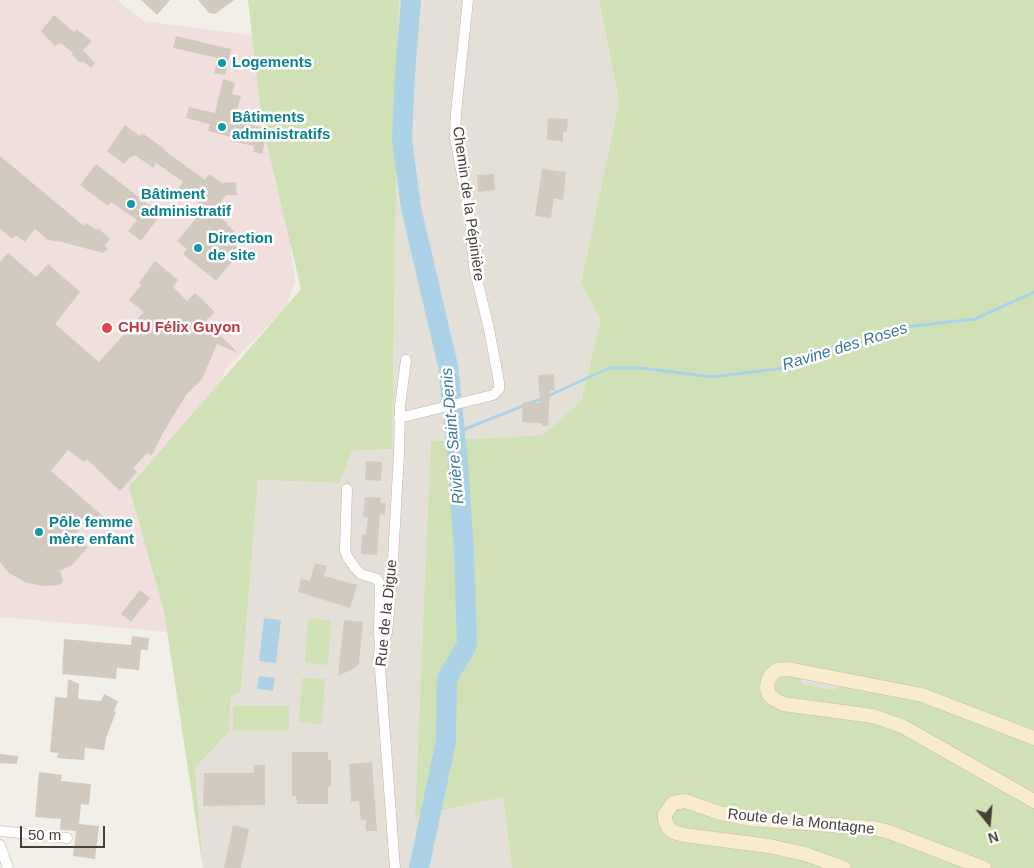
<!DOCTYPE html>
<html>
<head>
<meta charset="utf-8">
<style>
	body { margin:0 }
	#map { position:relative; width:1034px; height:868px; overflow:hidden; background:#f2efe9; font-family:Helvetica,sans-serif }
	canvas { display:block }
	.north { position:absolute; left:964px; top:798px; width:50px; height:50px; -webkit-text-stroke:4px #fff; paint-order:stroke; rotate:163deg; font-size:14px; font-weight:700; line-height:20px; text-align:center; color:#453f38 }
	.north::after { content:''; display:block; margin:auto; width:18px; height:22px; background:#453f38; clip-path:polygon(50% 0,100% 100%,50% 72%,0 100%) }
	.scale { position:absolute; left:20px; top:826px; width:85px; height:22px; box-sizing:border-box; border:2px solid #453f38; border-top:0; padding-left:6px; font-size:15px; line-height:18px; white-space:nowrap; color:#453f38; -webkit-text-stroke:4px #fff; paint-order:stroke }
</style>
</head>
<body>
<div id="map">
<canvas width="1034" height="868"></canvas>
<div class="north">N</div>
<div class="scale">50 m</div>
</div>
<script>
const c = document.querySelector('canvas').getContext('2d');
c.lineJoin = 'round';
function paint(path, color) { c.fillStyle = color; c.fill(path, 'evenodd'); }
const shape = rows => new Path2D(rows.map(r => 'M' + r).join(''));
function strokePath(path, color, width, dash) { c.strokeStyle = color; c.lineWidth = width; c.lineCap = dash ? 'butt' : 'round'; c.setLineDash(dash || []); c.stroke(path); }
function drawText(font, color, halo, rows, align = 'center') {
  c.font = font + ' Helvetica,sans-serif'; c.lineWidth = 5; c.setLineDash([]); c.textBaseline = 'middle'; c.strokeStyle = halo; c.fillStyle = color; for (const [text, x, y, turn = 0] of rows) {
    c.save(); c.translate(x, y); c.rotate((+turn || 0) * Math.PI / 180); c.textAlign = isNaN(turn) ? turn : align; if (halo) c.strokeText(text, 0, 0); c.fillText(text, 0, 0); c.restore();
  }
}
paint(shape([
	[399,0,599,0,619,101,581,283,601,320,581,401,543,435,432,441,415,815,503,796,512,868,203,868,195,768,229,732,231,697,241,691,258,480,340,483,352,451,392,449]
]), '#e5e0d7');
paint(shape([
	[0,0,117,0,144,21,257,36,283,188,295,282,286,307,226,369,169,525,169,632,0,617]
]), '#f1dfde');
paint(shape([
	[248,0,399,0,392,449,352,451,340,483,258,480,241,691,231,697,229,732,195,768,203,868,164,611,129,487,301,289,262,123],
	[599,0,1034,0,1034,868,512,868,503,797,415,816,431,441,543,435,581,401,601,320,581,283,619,101],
	[308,619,331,620,328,665,305,663],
	[302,678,325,679,322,724,299,722],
	[233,706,289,706,289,731,233,730]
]), '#d0e1b6');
paint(shape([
	[800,677,841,686,833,690,802,684]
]), '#e1dfdd');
paint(shape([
	[264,618,281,620,276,663,259,661],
	[259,676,275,678,273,691,257,689]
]), '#acd2e8');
strokePath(shape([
	[455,433,548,396,609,368,642,368,712,377,784,368,904,327,975,319,1034,292]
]), '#acd2e8', 3);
strokePath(shape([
	[411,0,405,74,402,139,411,208,448,366,458,461,464,552,467,645,447,678,446,741,419,868]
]), '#acd2e8', 20);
paint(shape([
	[141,0,170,0,157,15],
	[198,0,234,0,215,14,209,13],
	[54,15,74,32,76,29,92,41,83,50,95,63,91,68,83,61,80,63,72,55,73,53,61,43,55,46,41,31],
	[176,36,231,49,225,75,214,73,218,58,173,48],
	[223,79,235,83,232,94,241,96,234,120,268,129,262,154,253,152,254,146,230,141,231,137,208,131,210,124,186,118,189,107,215,113],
	[548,118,568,119,567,132,563,132,563,141,547,140],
	[125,125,140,136,142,133,165,149,164,150,205,180,209,174,222,183,236,182,237,195,226,195,213,213,228,223,227,225,235,232,239,242,236,246,241,251,216,281,183,254,187,249,177,241,205,208,178,189,183,182,156,163,153,168,135,155,129,158,124,164,107,151],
	[0,156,84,226,86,223,96,230,98,228,110,239,105,245,108,249,103,253,62,242,48,240,35,229,25,242,16,235,12,239,0,229],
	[96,164,161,214,141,241,128,231,137,220,111,202,108,206,80,185],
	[542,169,566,172,563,200,554,198,551,218,535,216],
	[494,174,495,190,478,192,477,175],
	[8,253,36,277,48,264,80,292,55,324,99,362,144,312,129,300,141,285,139,283,155,261,178,280,173,287,187,301,195,293,215,312,206,321,238,353,217,344,202,379,186,395,163,433,152,455,147,453,133,468,137,472,120,491,87,459,84,462,68,450,51,471,105,518,97,528,87,520,73,537,88,547,72,565,60,571,63,580,62,583,58,585,42,586,25,582,9,573,0,562,0,262],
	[554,374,555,390,550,391,548,426,542,426,542,423,522,422,523,402,540,403,538,375],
	[366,461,382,462,381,481,365,480],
	[365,497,381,498,380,503,386,503,385,515,380,514,377,555,361,554,362,534,366,535,368,518,363,517],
	[315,563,327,566,324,576,357,585,350,608,298,592,301,579,310,581],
	[140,590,150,598,131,622,121,614],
	[344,620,363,622,359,664,355,668,338,676],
	[132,636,149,638,148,650,141,650,139,670,117,668,116,679,62,674,64,639,131,645],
	[68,679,79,684,78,699,101,701,104,694,118,701,114,711,116,712,106,738,104,750,85,748,84,760,57,758,58,753,50,752,55,697,67,698],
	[292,752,328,752,328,760,331,760,331,787,328,787,328,804,297,804,296,796,292,796],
	[0,754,18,756,17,764,0,763],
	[372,762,377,831,366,831,366,820,361,821,359,801,351,802,349,764],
	[254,765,265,765,265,805,203,806,204,773,254,773],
	[39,772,62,775,61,781,91,784,89,805,81,804,79,824,99,826,95,859,73,856,76,831,60,830,61,819,35,817],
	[233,825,249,829,241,868,224,868]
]), '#d2cabf');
const minor = shape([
	[399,418,493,395,499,389,499,382,489,329,474,267,470,218,455,137,456,112,468,0],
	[347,489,345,550,347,556,355,568,361,574,377,579,380,584,379,634,380,646],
	[0,831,67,838],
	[0,845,8,868],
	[395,868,379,655,380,647,387,633,392,577,399,453,400,406,406,360]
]);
const secondary = shape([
	[1034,738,922,695,788,669,777,670,771,675,768,681,767,688,769,695,774,699,783,704,873,716,902,726,1034,801],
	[844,868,805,854,769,846,684,835,673,832,668,827,665,820,665,814,673,803,685,801,720,813,749,819,873,828,889,832,984,868]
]);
strokePath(minor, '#bdb6ac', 11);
strokePath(secondary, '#ccbe9e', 15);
strokePath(minor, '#fff', 10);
strokePath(secondary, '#f8eccd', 14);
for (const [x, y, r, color] of [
	[222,63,5,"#0f9aa8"],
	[222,127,5,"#0f9aa8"],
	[131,204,5,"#0f9aa8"],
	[198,248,5,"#0f9aa8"],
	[107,328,6,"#e0444e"],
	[39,532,5,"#0f9aa8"]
]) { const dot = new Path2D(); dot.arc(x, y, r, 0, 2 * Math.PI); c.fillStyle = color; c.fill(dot); strokePath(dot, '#fff', 2); }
drawText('bold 15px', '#0d838f', '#fff', [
	["Logements",232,63],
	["Bâtiments",232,118],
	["administratifs",232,135],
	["Bâtiment",141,195],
	["administratif",141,212],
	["Direction",208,239],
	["de site",208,256],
	["Pôle femme",49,523],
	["mère enfant",49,540]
], 'left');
drawText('15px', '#453f38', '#fff', [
	["Chemin de la Pépinière",468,204,82],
	["Rue de la Digue",387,613,-84],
	["Route de la Montagne",801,822,6]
]);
drawText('bold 15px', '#be3a42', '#fff', [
	["CHU Félix Guyon",118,328]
], 'left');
drawText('italic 16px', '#3c789d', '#fff', [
	["Ravine des Roses",845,347,-17],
	["Rivière Saint-Denis",453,436,-95]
]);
</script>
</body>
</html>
